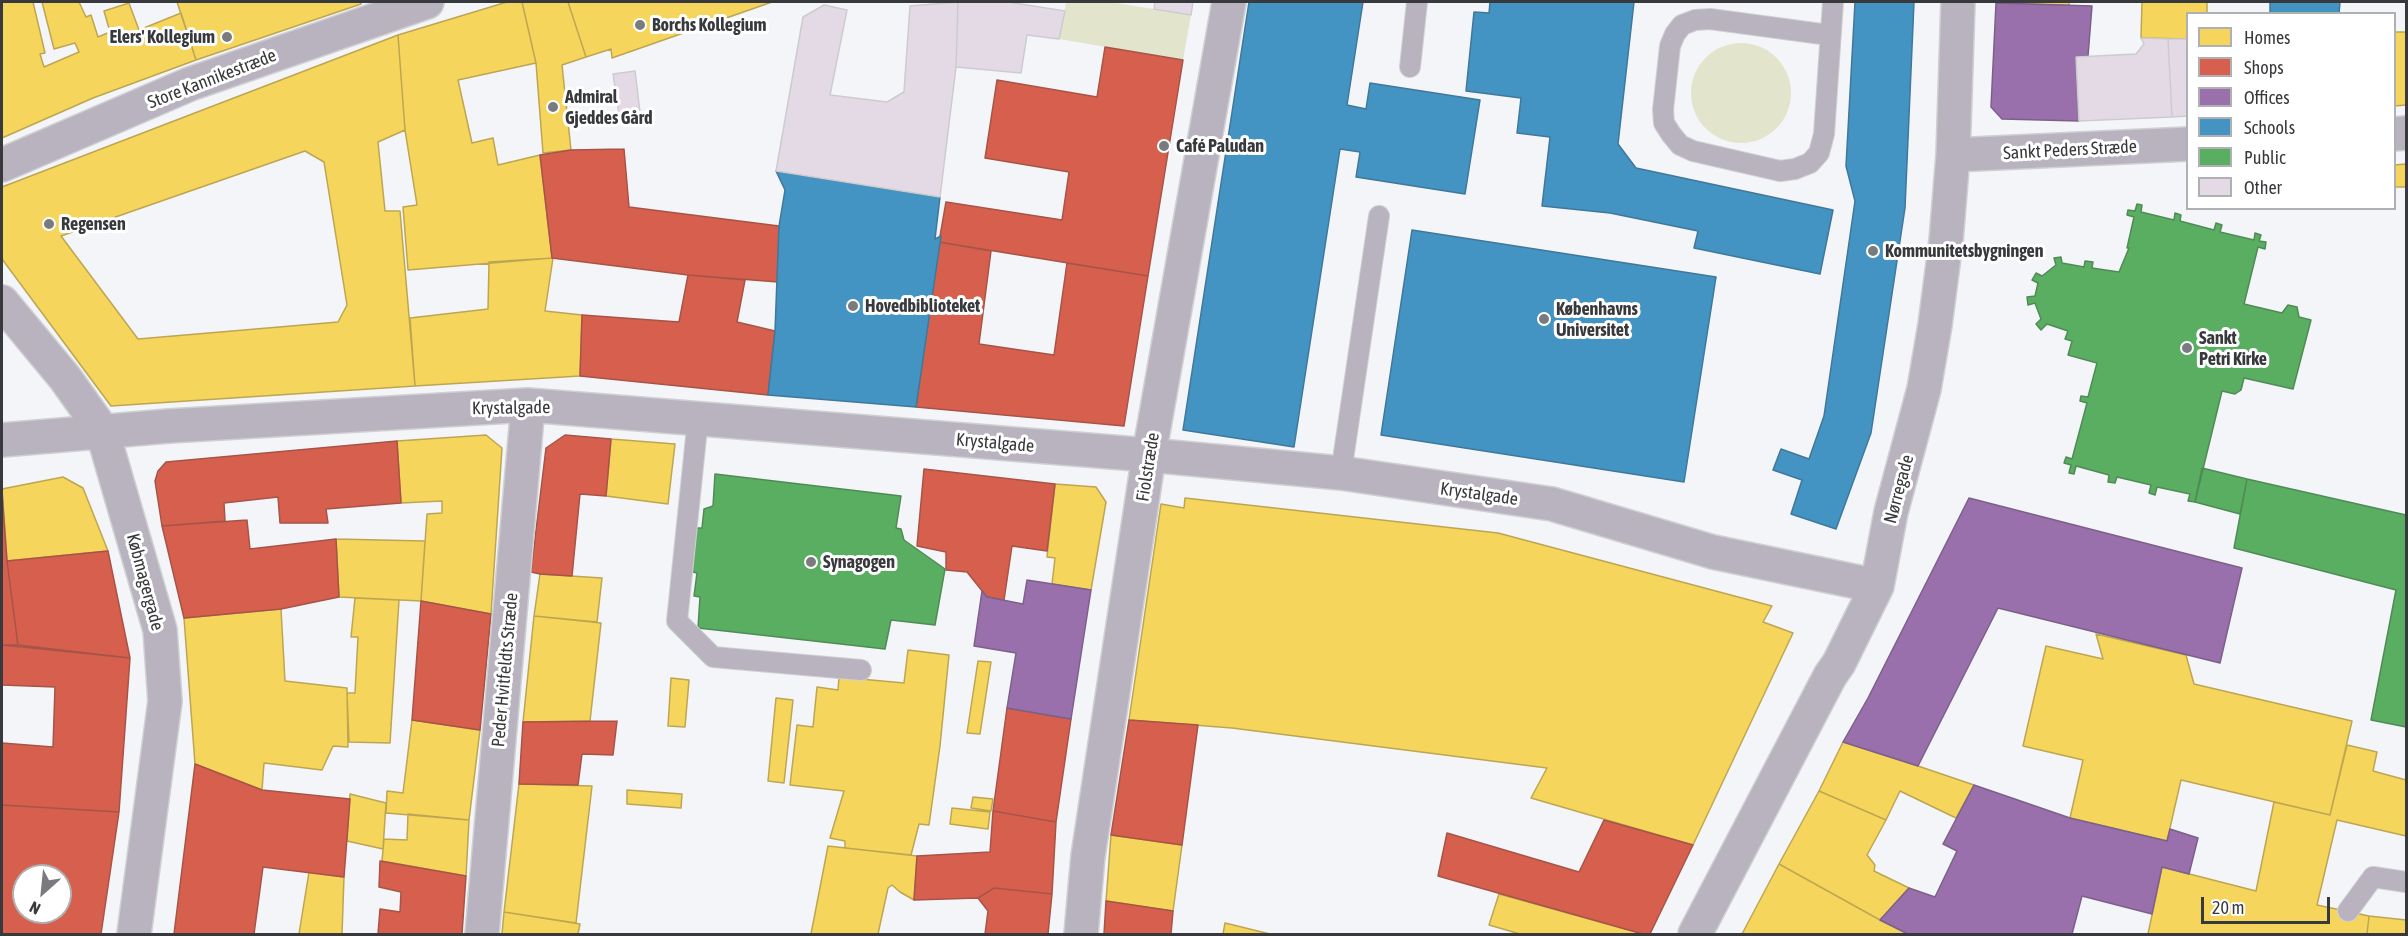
<!DOCTYPE html>
<html>
<head>
<meta charset="utf-8">
<style>
	body { margin:0 }
	#map { position:relative; width:2408px; height:936px; overflow:hidden; background:#f4f5f9; font-family:"Asap Condensed",sans-serif }
	canvas { display:block }
	.frame { position:absolute; inset:0; border:3px solid #38393c; pointer-events:none }
	.legend { position:absolute; left:2186px; top:12px; width:210px; height:198px; box-sizing:border-box; background:#fff; border:2px solid #afb0b1; margin:0; padding:8px 10px; list-style:none; font-size:18px; color:#38393c }
	.legend li { display:flex; align-items:center; gap:12px; height:30px }
	.legend b { width:30px; border:2px solid #afb0b1 }
	.north { position:absolute; left:12px; top:864px; width:60px; height:60px; box-sizing:border-box; background:#fff; border:2px solid #afb0b1; border-radius:50%; rotate:207deg; font-size:16px; font-weight:700; line-height:24px; text-align:center; color:#38393c }
	.north::after { content:''; display:block; margin:auto; width:21px; height:27px; background:#7a7b7e; clip-path:polygon(50% 0,100% 100%,50% 72%,0 100%) }
	.scale { position:absolute; left:2201px; top:897px; width:129px; height:27px; box-sizing:border-box; border:3px solid #38393c; border-top:0; padding-left:8px; font-size:18px; line-height:21px; white-space:nowrap; color:#38393c; -webkit-text-stroke:4px #fff; paint-order:stroke }
</style>
</head>
<body>
<div id="map">
<canvas width="2408" height="936"></canvas>
<div class="frame"></div>
<ul class="legend">
<li><b style="height:16px;background:#f6d55c"></b>Homes</li>
<li><b style="height:16px;background:#d6604d"></b>Shops</li>
<li><b style="height:16px;background:#9970ab"></b>Offices</li>
<li><b style="height:16px;background:#4393c3"></b>Schools</li>
<li><b style="height:16px;background:#5aae61"></b>Public</li>
<li><b style="height:16px;background:#e4dae6"></b>Other</li>
</ul>
<div class="north">N</div>
<div class="scale">20 m</div>
</div>
<script>
const c = document.querySelector('canvas').getContext('2d');
c.lineJoin = 'round';
function paint(path, color) { c.fillStyle = color; c.fill(path, 'evenodd'); }
const shape = rows => new Path2D(rows.map(r => 'M' + r).join(''));
function strokePath(path, color, width, dash) { c.strokeStyle = color; c.lineWidth = width; c.lineCap = dash ? 'butt' : 'round'; c.setLineDash(dash || []); c.stroke(path); }
function drawText(font, color, halo, rows, align = 'center') {
  c.font = font + ' "Asap Condensed",sans-serif'; c.lineWidth = 6; c.setLineDash([]); c.textBaseline = 'middle'; c.strokeStyle = halo; c.fillStyle = color; for (const [text, x, y, turn = 0] of rows) {
    c.save(); c.translate(x, y); c.rotate((+turn || 0) * Math.PI / 180); c.textAlign = isNaN(turn) ? turn : align; if (halo) c.strokeText(text, 0, 0); c.fillText(text, 0, 0); c.restore();
  }
}
paint(shape([
	[1066,2,1110,2,1191,15,1183,60,1059,39],
	'1691 93a50 50 0 1 1 100 0a50 50 0 1 1-100 0Z'
]), '#e2e4cb');
const homes = shape([
	[2,2,33,2,45,53,40,54,44,67,79,52,75,43,54,49,42,2,79,2,86,17,91,15,98,37,110,32,104,11,129,3,139,30,181,13,196,60,93,98,2,138,2,2],
	[177,2,361,2,361,4,196,60,177,2],
	[507,2,522,2,536,63,458,80,472,143,493,138,498,165,540,155,552,258,408,270,403,207,417,205,405,130,398,35,507,2],
	[522,2,568,2,586,57,562,65,571,150,543,153,536,63,522,2],
	[568,2,772,2,612,58,611,49,586,57,568,2],
	[1996,2,2069,2,2069,5,1996,3,1996,2],
	[2142,2,2207,2,2207,14,2188,14,2188,39,2141,38,2142,2],
	[2394,32,2406,32,2406,105,2394,106,2394,32],
	[398,35,405,130,378,142,385,211,400,211,415,386,111,406,2,259,2,187,398,35],
	[305,151,324,162,347,305,338,322,138,339,61,236,305,151],
	[2406,164,2406,187,2394,187,2394,165,2406,164],
	[553,258,545,311,582,315,580,376,415,386,410,318,488,309,489,262,553,258],
	[486,435,502,448,491,614,421,601,427,514,442,513,442,501,401,503,397,441,486,435],
	[611,439,675,444,668,504,606,496,611,439],
	[63,477,83,488,108,551,7,561,2,489,63,477],
	[1055,484,1096,487,1106,502,1091,590,1052,584,1055,558,1047,557,1055,484],
	[1185,498,1498,533,1772,606,1763,622,1793,633,1693,845,1531,798,1547,768,1232,728,1129,720,1161,504,1184,508,1185,498],
	[336,539,425,541,421,601,339,597,336,539],
	[540,574,602,578,597,622,534,616,540,574],
	[355,598,399,600,390,743,349,742,347,693,355,693,358,637,351,637,355,598],
	[281,609,285,681,347,688,348,747,333,746,322,770,264,763,262,790,195,764,184,618,281,609],
	[534,616,601,623,590,721,523,722,534,616],
	[2096,634,2186,655,2194,684,2352,721,2330,815,2181,780,2167,841,2070,818,2083,760,2023,746,2046,646,2103,659,2096,634],
	[908,650,949,655,940,746,929,825,919,824,911,855,845,848,845,841,830,838,844,791,790,785,797,725,813,727,817,687,838,690,839,677,904,683,908,650],
	[978,661,991,662,980,734,967,733,978,661],
	[671,678,689,680,685,727,668,726,671,678],
	[776,698,793,700,784,783,768,781,776,698],
	[412,720,480,730,469,820,386,813,387,791,403,793,412,720],
	[1843,742,1918,766,1974,785,1956,818,1900,791,1886,820,1819,791,1843,742],
	[2347,745,2377,752,2373,771,2406,780,2406,836,2337,820,2317,905,2369,916,2367,934,2148,934,2162,867,2256,891,2274,802,2330,815,2347,745],
	[519,784,592,786,576,923,504,912,519,784],
	[627,790,682,794,681,808,627,804,627,790],
	[1819,791,1886,820,1867,855,1875,865,1874,871,1909,888,1880,920,1779,864,1819,791],
	[350,794,386,803,383,849,347,841,350,794],
	[973,797,993,799,991,811,971,808,973,797],
	[952,808,990,812,988,829,950,824,952,808],
	[408,814,469,820,466,876,382,861,384,839,407,840,408,814],
	[1111,835,1182,845,1173,911,1106,901,1111,835],
	[828,846,917,856,914,900,900,892,892,885,888,888,878,934,811,934,828,846],
	[1779,864,1880,920,1908,934,1742,934,1779,864],
	[309,872,344,877,342,934,299,934,309,872],
	[1499,894,1643,934,1520,934,1489,925,1499,894],
	[504,912,580,924,578,934,502,934,504,912],
	[2369,916,2406,920,2406,934,2367,934,2369,916],
	[1225,923,1270,934,1223,934,1225,923]
]);
paint(homes, '#f6d55c');
strokePath(homes, '#bda652', 1.5);
const shops = shape([
	[1105,47,1183,60,1148,276,939,242,946,202,1062,220,1069,172,985,158,997,80,1097,97,1105,47],
	[624,149,629,207,779,226,778,282,688,275,552,258,540,155,571,150,624,149],
	[939,242,991,251,979,344,1054,355,1067,263,1148,276,1124,426,916,407,939,242],
	[688,275,745,280,737,322,775,331,768,395,580,376,582,315,679,322,688,275],
	[565,435,611,439,606,496,580,494,572,576,540,574,531,572,546,448,565,435],
	[397,441,401,503,326,509,328,523,280,523,278,497,224,503,225,521,162,526,155,481,158,471,166,462,397,441],
	[924,469,1055,484,1047,551,1012,546,1004,600,987,597,967,572,946,570,946,552,917,546,924,469],
	[2,492,7,561,18,645,2,645,2,492],
	[247,520,250,549,336,539,339,597,281,609,184,618,162,526,247,520],
	[108,551,130,658,18,645,7,561,108,551],
	[421,601,491,614,480,730,412,720,421,601],
	[2,645,130,658,119,812,2,805,2,743,53,747,55,687,2,685,2,645],
	[1007,708,1071,719,1056,822,993,811,1007,708],
	[1129,720,1198,725,1182,845,1111,835,1129,720],
	[617,721,613,755,582,754,578,785,519,784,523,722,617,721],
	[195,764,262,790,350,799,344,877,263,867,254,934,174,934,195,764],
	[2,805,119,812,101,934,2,934,2,805],
	[24,876,60,876,60,912,24,912,24,876],
	[993,811,1056,822,1052,894,994,888,978,898,914,900,917,856,990,852,993,811],
	[1604,820,1693,845,1650,934,1643,934,1438,876,1447,833,1579,872,1604,820],
	[380,861,466,876,462,934,378,934,380,909,400,912,401,892,379,887,380,861],
	[994,888,1052,894,1048,934,985,934,988,911,978,898,994,888],
	[1106,901,1173,911,1171,934,1104,934,1106,901]
]);
paint(shops, '#d6604d');
strokePath(shops, '#a75448', 1.5);
const offices = shape([
	[1996,3,2092,6,2088,56,2076,57,2079,121,2002,119,1991,107,1996,3],
	[1969,498,2242,568,2220,663,1998,608,1918,766,1843,742,1868,698,1969,498],
	[1027,580,1091,590,1071,719,1007,708,1016,653,974,646,982,591,987,597,1023,604,1027,580],
	[1974,785,2070,818,2167,841,2170,829,2198,838,2189,874,2162,867,2152,914,2082,896,2072,934,1908,934,1880,920,1909,888,1935,897,1957,851,1943,844,1974,785]
]);
paint(offices, '#9970ab');
strokePath(offices, '#7c608a', 1.5);
const schools = shape([
	[1249,2,1363,2,1347,105,1366,109,1370,83,1480,100,1465,194,1356,177,1360,152,1340,149,1294,447,1183,430,1249,2],
	[1490,2,1634,2,1618,144,1636,168,1833,210,1820,274,1694,248,1698,231,1610,213,1542,206,1550,137,1517,133,1521,98,1466,91,1474,12,1489,13,1490,2],
	[1855,2,1914,2,1905,208,1871,433,1836,529,1791,514,1802,480,1773,470,1781,449,1809,459,1824,416,1855,201,1846,166,1855,2],
	[2270,2,2340,2,2339,14,2270,14,2270,2],
	[776,171,940,197,935,239,941,236,916,407,768,395,775,331,779,226,785,190,776,171],
	[1412,230,1716,277,1684,482,1381,435,1412,230]
]);
paint(schools, '#4393c3');
strokePath(schools, '#40789a', 1.5);
const public = shape([
	[2137,204,2142,205,2141,212,2174,220,2175,213,2181,215,2180,221,2214,230,2216,223,2222,225,2220,232,2254,240,2255,233,2261,235,2259,241,2266,242,2265,249,2258,247,2244,304,2282,313,2288,305,2297,307,2299,317,2311,320,2293,389,2244,378,2241,390,2235,394,2222,391,2195,502,2188,501,2190,494,2157,487,2155,495,2149,493,2151,485,2117,477,2115,483,2108,482,2109,475,2076,466,2074,474,2069,473,2071,465,2064,463,2066,457,2072,459,2087,403,2080,401,2081,396,2088,397,2097,363,2068,355,2072,341,2065,339,2068,331,2047,324,2041,330,2036,324,2041,319,2035,303,2028,305,2027,297,2035,296,2038,283,2032,280,2036,273,2042,276,2056,265,2054,258,2061,257,2062,263,2084,267,2085,261,2093,262,2092,268,2119,272,2129,248,2127,248,2134,217,2127,215,2128,210,2135,211,2137,204],
	[2202,468,2247,479,2240,514,2195,502,2202,468],
	[715,474,901,496,896,528,901,529,904,540,945,569,935,625,891,620,885,649,698,628,700,597,694,596,697,573,688,571,692,528,702,528,704,509,713,506,715,474],
	[2247,479,2406,515,2406,727,2371,720,2396,590,2234,548,2247,479]
]);
paint(public, '#5aae61');
strokePath(public, '#508b56', 1.5);
const building = shape([
	[958,2,956,67,940,197,776,171,803,17,824,5,847,10,830,95,887,102,904,92,910,6,958,2],
	[958,2,1008,2,1065,11,1059,39,1027,35,1021,73,956,67,958,2],
	[1155,2,1193,2,1191,15,1154,9,1155,2],
	[2141,38,2168,39,2172,117,2079,121,2076,57,2136,54,2144,44,2141,38],
	[2168,39,2188,39,2188,116,2172,117,2168,39],
	[635,71,640,112,619,115,613,74,635,71]
]);
paint(building, '#e4dae6');
strokePath(building, '#cccccf', 1.5);
const lane = shape([
	[1829,35,1710,19,1695,20,1682,25,1675,34,1670,46,1663,110,1664,123,1671,134,1680,145,1693,151,1780,171,1795,169,1810,163,1819,153,1824,134,1833,2],
	[1410,67,1417,2],
	[698,418,677,621,713,657,861,670],
	[1341,473,1379,216],
	[2348,911,2373,877,2406,882]
]);
const street = shape([
	[2394,134,2406,133],
	[1953,155,2188,144],
	[2,165,190,84,427,2],
	[2,302,65,378,102,430,160,630,165,701,134,934],
	[2,440,169,426,528,405,1149,455,1341,473,1552,504,1713,552,1877,586],
	[482,934,528,405],
	[1081,934,1088,856,1149,455,1229,2],
	[1695,934,1830,676,1839,663,1877,586,1891,512,1924,389,1935,325,1946,241,1953,155,1958,2]
]);
strokePath(lane, '#cfd0d2', 22);
strokePath(street, '#cfd0d2', 36);
strokePath(lane, '#b9b3c0', 20);
strokePath(street, '#b9b3c0', 33);
for (const [x, y, r, color] of [
	[640,25,6,"#7a7b7e"],
	[227,37,6,"#7a7b7e"],
	[553,107,6,"#7a7b7e"],
	[1164,146,6,"#7a7b7e"],
	[49,224,6,"#7a7b7e"],
	[1873,251,6,"#7a7b7e"],
	[853,306,6,"#7a7b7e"],
	[1544,319,6,"#7a7b7e"],
	[2187,348,6,"#7a7b7e"],
	[811,562,6,"#7a7b7e"]
]) { const dot = new Path2D(); dot.arc(x, y, r, 0, 2 * Math.PI); c.fillStyle = color; c.fill(dot); strokePath(dot, '#fff', 2); }
drawText('bold 18px', '#38393c', '#fff', [
	["Borchs Kollegium",652,25],
	["Elers' Kollegium",215,37,"right"],
	["Admiral",565,97],
	["Gjeddes Gård",565,118],
	["Café Paludan",1176,146],
	["Regensen",61,224],
	["Kommunitetsbygningen",1885,251],
	["Hovedbiblioteket",865,306],
	["Københavns",1556,309],
	["Universitet",1556,330],
	["Sankt",2199,338],
	["Petri Kirke",2199,359],
	["Synagogen",823,562]
], 'left');
drawText('18px', '#38393c', '#fff', [
	["Store Kannikestræde",212,79,-21],
	["Sankt Peders Stræde",2070,150,-3],
	["Krystalgade",511,408,-1],
	["Krystalgade",995,443,5],
	["Fiolstræde",1148,467,-81],
	["Nørregade",1899,489,-75],
	["Krystalgade",1479,494,8],
	["Købmagergade",145,582,75],
	["Peder Hvitfeldts Stræde",505,670,-85]
]);
</script>
</body>
</html>
